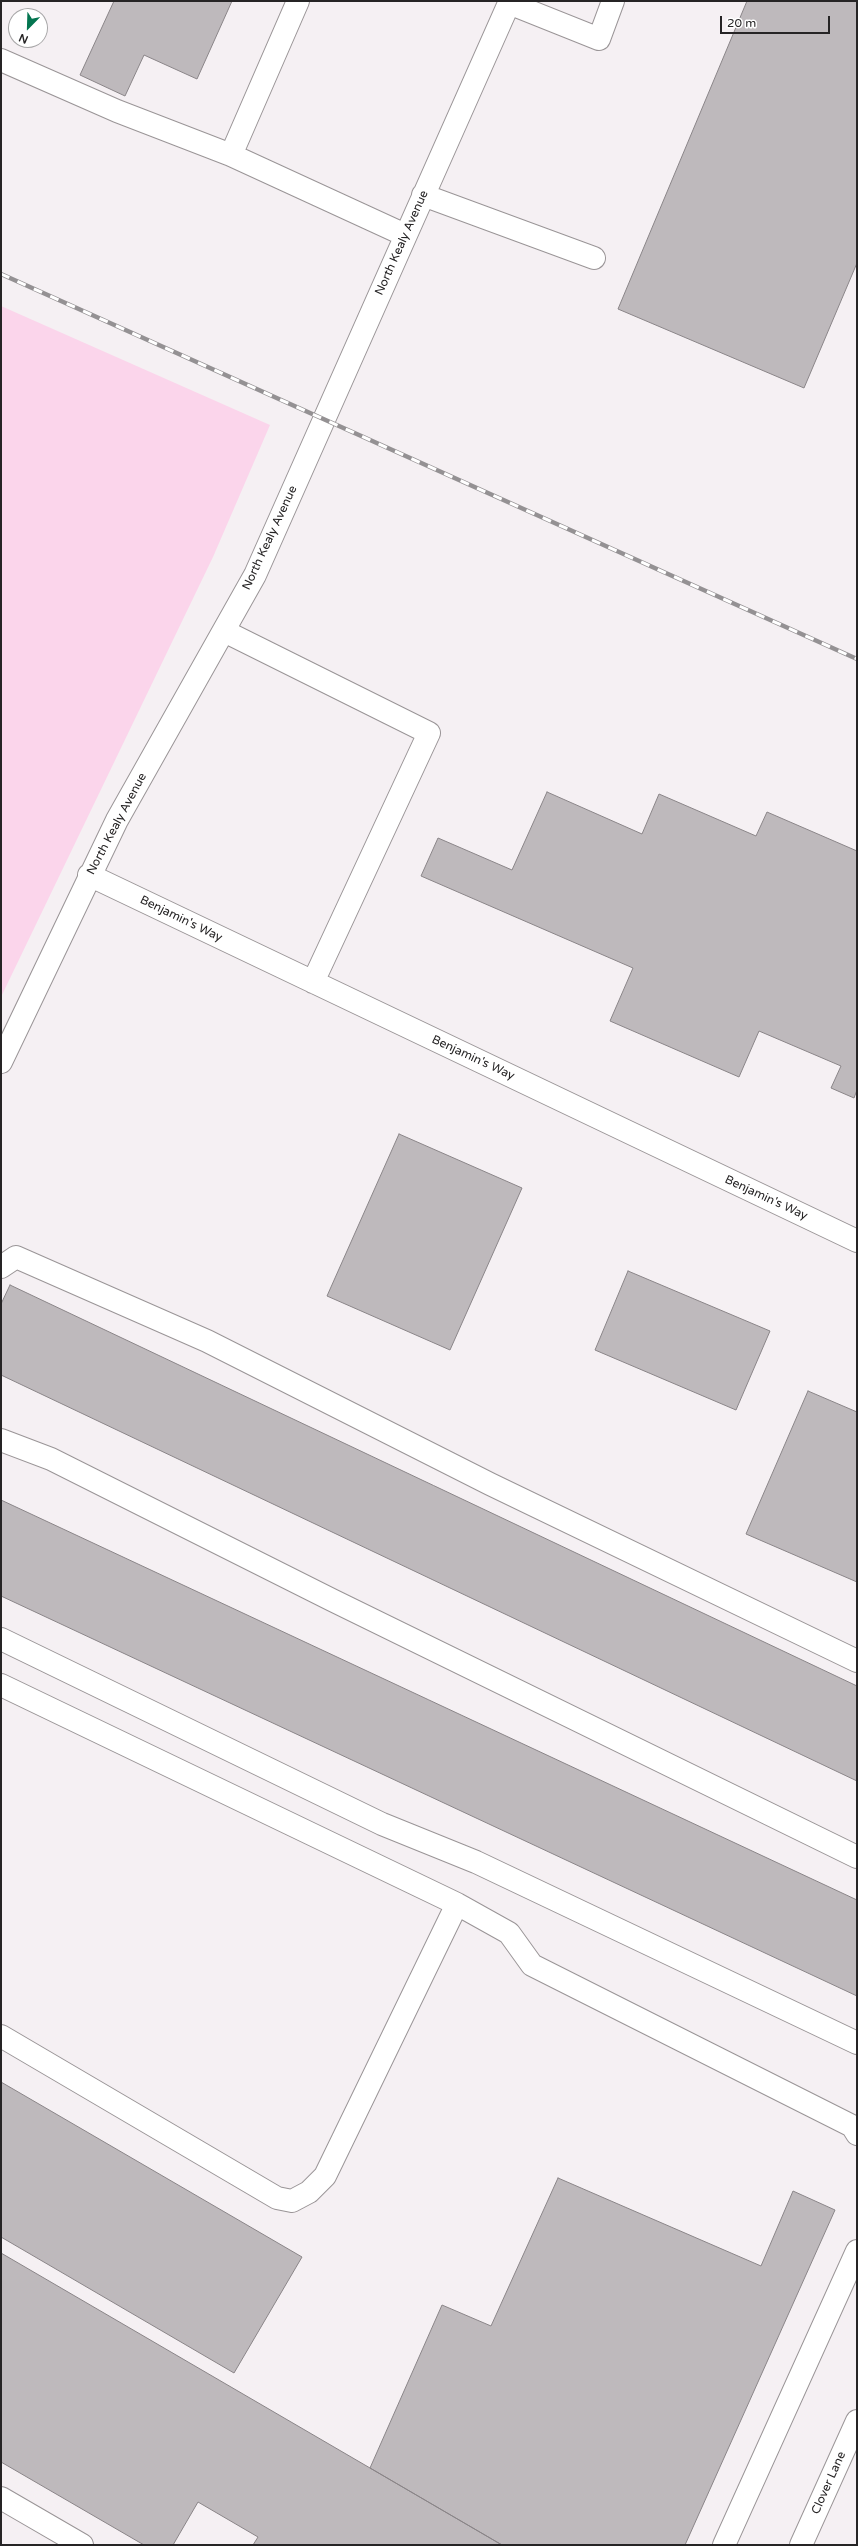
<!DOCTYPE html>
<html>
<head>
<meta charset="utf-8">
<style>
	body { margin:0 }
	#map { position:relative; width:858px; height:2546px; overflow:hidden; background:#f5f0f3; font-family:"Varela Round",sans-serif }
	canvas { display:block }
	.frame { position:absolute; inset:0; border:2px solid #262425; pointer-events:none }
	.north { position:absolute; left:8px; top:8px; width:40px; height:40px; box-sizing:border-box; background:#fff; border:1px solid #a8a7a8; border-radius:50%; rotate:203deg; font-size:11px; font-weight:700; line-height:16px; text-align:center; color:#262425 }
	.north::after { content:''; display:block; margin:auto; width:14px; height:18px; background:#047550; clip-path:polygon(50% 0,100% 100%,50% 72%,0 100%) }
	.scale { position:absolute; left:720px; top:16px; width:110px; height:18px; box-sizing:border-box; border:2px solid #262425; border-top:0; padding-left:5px; font-size:12px; line-height:14px; white-space:nowrap; color:#262425; -webkit-text-stroke:3px #fff; paint-order:stroke }
</style>
</head>
<body>
<div id="map">
<canvas width="858" height="2546"></canvas>
<div class="frame"></div>
<div class="north">N</div>
<div class="scale">20 m</div>
</div>
<script>
const c = document.querySelector('canvas').getContext('2d');
c.lineJoin = 'round';
function paint(path, color) { c.fillStyle = color; c.fill(path, 'evenodd'); }
const shape = rows => new Path2D(rows.map(r => 'M' + r).join(''));
function strokePath(path, color, width, dash) { c.strokeStyle = color; c.lineWidth = width; c.lineCap = dash ? 'butt' : 'round'; c.setLineDash(dash || []); c.stroke(path); }
function drawText(font, color, halo, rows, align = 'center') {
  c.font = font + ' "Varela Round",sans-serif'; c.lineWidth = 3; c.setLineDash([]); c.textBaseline = 'middle'; c.strokeStyle = halo; c.fillStyle = color; for (const [text, x, y, turn = 0] of rows) {
    c.save(); c.translate(x, y); c.rotate((+turn || 0) * Math.PI / 180); c.textAlign = isNaN(turn) ? turn : align; if (halo) c.strokeText(text, 0, 0); c.fillText(text, 0, 0); c.restore();
  }
}
paint(shape([
	[1,306,270,425,213,557,1,997]
]), '#fbd5eb');
const building = shape([
	[114,1,232,1,197,79,144,55,125,96,80,75,114,1],
	[747,1,857,1,857,263,804,388,618,309,747,1],
	[547,792,642,834,659,794,756,836,767,812,857,851,857,1090,854,1098,831,1088,841,1066,759,1031,739,1077,610,1021,633,968,421,876,438,838,512,870,547,792],
	[399,1134,522,1188,450,1350,327,1296,399,1134],
	[628,1271,770,1331,736,1410,595,1350,628,1271],
	[10,1285,857,1686,857,1781,1,1375,1,1304,10,1285],
	[808,1391,857,1412,857,1582,746,1534,808,1391],
	[1,1500,857,1900,857,1996,1,1596,1,1500],
	[1,2082,302,2257,234,2373,1,2237,1,2082],
	[558,2178,761,2266,793,2191,835,2210,685,2545,502,2545,370,2468,442,2305,491,2326,558,2178],
	[1,2253,370,2468,502,2545,253,2545,258,2537,198,2502,173,2545,144,2545,1,2462,1,2253]
]);
paint(building, '#beb9bc');
strokePath(building, '#8a8588', 1);
const minor = shape([
	[298,1,231,155,405,235],
	[509,3,599,39,613,1],
	[1,60,117,111,231,155],
	[423,195,594,258],
	[224,631,429,733,313,982],
	[89,875,857,1241],
	[1,1062,117,820,255,575,510,1],
	[1,1267,16,1257,207,1341,490,1484,857,1661],
	[1,1440,51,1459,332,1600,857,1857],
	[1,1639,382,1824,476,1862,857,2043],
	[1,1685,457,1904,325,2176,309,2192,292,2201,277,2198,1,2036],
	[457,1904,509,1933,532,1965,852,2126,857,2134],
	[1,2498,82,2545],
	[724,2545,857,2251],
	[801,2545,857,2421]
]);
strokePath(minor, '#9a9597', 24);
strokePath(minor, '#fff', 22);
const rail = shape([
	[1,274,857,659]
]);
strokePath(rail, '#949193', 4.5);
strokePath(rail, '#fff', 3, [9]);
drawText('12px', '#262425', '#fff', [
	["North Kealy Avenue",402,243,-66],
	["North Kealy Avenue",270,538,-65],
	["North Kealy Avenue",117,824,-62],
	["Benjamin's Way",181,919,26],
	["Benjamin's Way",473,1058,25],
	["Benjamin's Way",766,1198,25],
	["Clover Lane",829,2483,-66]
]);
</script>
</body>
</html>
